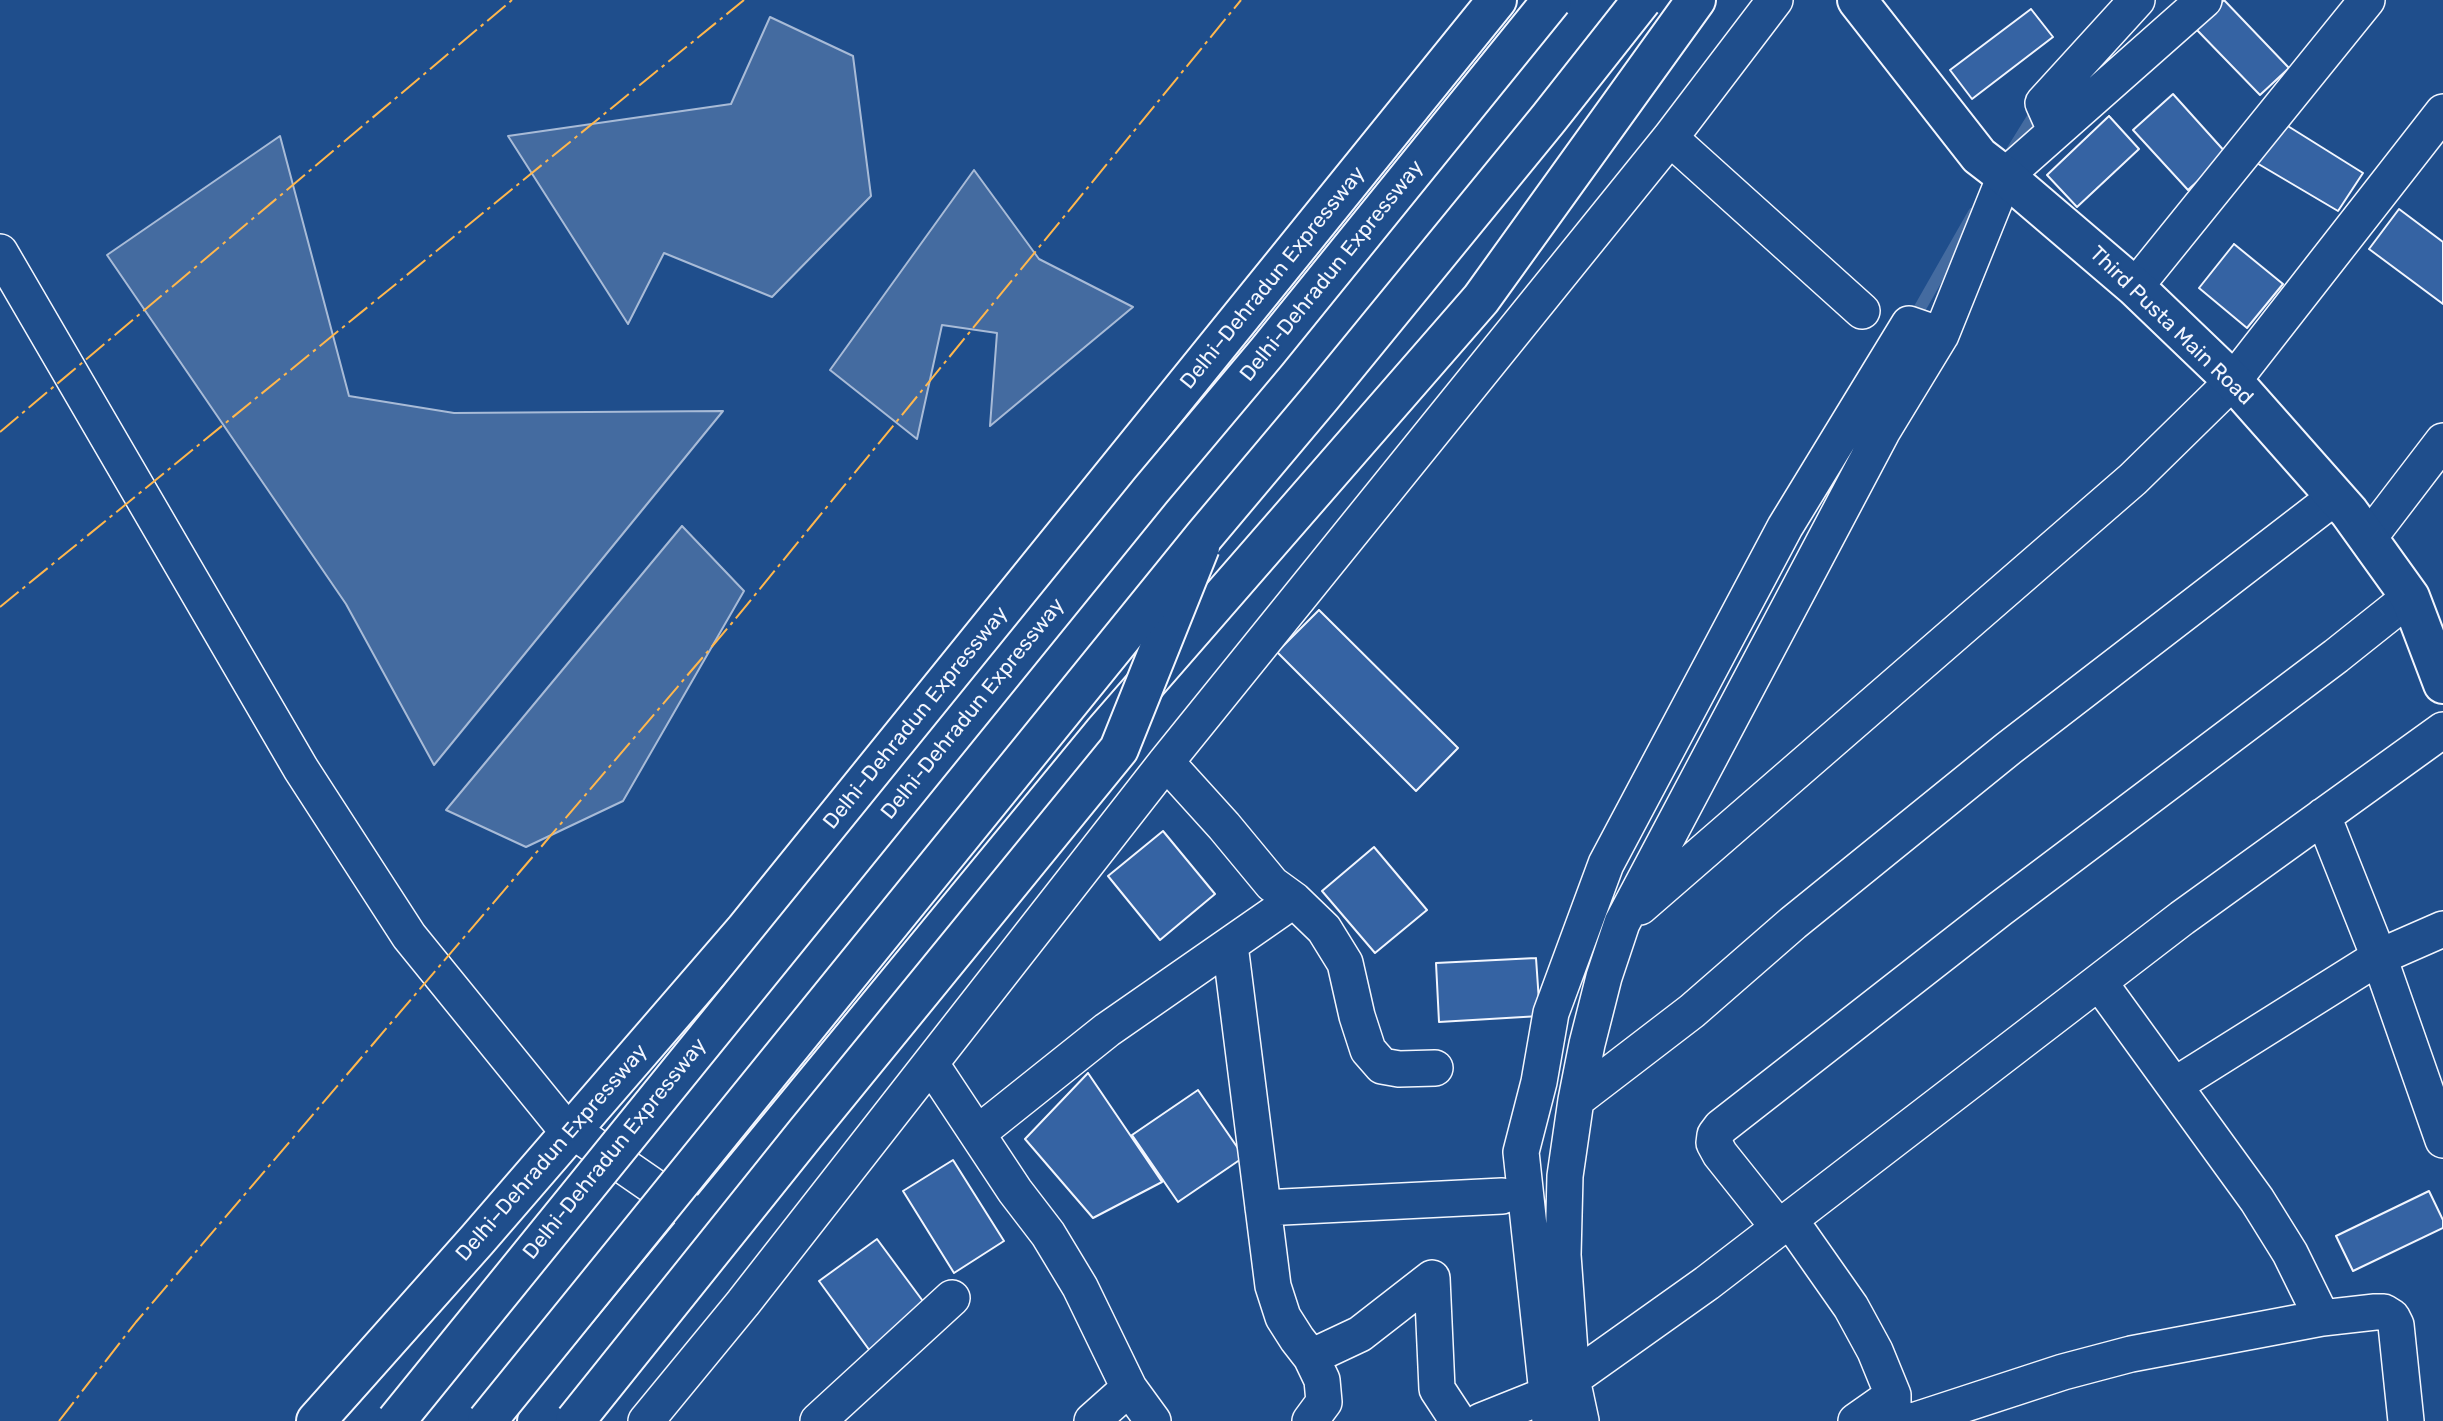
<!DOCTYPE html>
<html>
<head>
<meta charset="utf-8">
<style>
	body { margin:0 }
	canvas { display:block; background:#1f4e8c }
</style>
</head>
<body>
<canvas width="2443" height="1421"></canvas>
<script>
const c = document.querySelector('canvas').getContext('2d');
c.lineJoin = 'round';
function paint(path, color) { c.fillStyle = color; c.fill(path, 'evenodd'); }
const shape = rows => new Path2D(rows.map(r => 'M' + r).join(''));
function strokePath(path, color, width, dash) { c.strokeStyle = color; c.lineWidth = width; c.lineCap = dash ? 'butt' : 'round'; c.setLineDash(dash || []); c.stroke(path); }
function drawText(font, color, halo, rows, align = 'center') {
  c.font = font + ' Rubik,sans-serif'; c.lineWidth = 5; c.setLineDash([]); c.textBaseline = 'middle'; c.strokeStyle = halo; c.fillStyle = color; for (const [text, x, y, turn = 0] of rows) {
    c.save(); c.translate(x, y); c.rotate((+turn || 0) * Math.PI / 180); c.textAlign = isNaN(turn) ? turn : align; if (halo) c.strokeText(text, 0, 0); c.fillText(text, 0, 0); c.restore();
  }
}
const water = shape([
	[770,17,853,56,871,196,772,297,664,253,628,324,508,136,731,104,770,17],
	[280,136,349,396,454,413,723,411,434,765,346,604,107,255,280,136],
	[974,170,1039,259,1133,307,990,426,997,333,942,325,917,439,830,370,974,170],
	[682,526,744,591,623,801,526,847,446,810,682,526]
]);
paint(water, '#446ba0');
strokePath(water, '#a8bbd7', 2);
strokePath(shape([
	[2009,156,2040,106],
	[1912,322,1974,213]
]), '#446ba0', 12);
const building = shape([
	[2224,0,2289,68,2260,95,2195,28,2224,0],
	[2031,9,2053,37,1972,99,1950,70,2031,9],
	[2173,94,2227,154,2188,190,2133,130,2173,94],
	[2109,116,2139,149,2077,207,2047,175,2109,116],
	[2283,123,2363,173,2338,211,2255,162,2283,123],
	[2399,209,2443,242,2443,304,2369,249,2399,209],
	[2234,244,2283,284,2247,328,2199,288,2234,244],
	[1319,610,1458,748,1416,791,1277,652,1319,610],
	[1163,831,1215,894,1160,940,1108,876,1163,831],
	[1374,847,1427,910,1375,953,1322,891,1374,847],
	[1536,958,1540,1016,1439,1022,1436,963,1536,958],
	[1088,1073,1162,1182,1093,1218,1025,1139,1088,1073],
	[1198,1090,1244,1157,1178,1202,1132,1135,1198,1090],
	[953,1160,1004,1241,954,1273,903,1191,953,1160],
	[2429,1191,2443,1220,2443,1228,2353,1271,2336,1236,2429,1191],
	[877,1239,928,1308,870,1351,819,1281,877,1239]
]);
paint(building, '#3563a3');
strokePath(building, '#f2f6ff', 2);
const minor = shape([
	[2055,130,2043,103,2137,0],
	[1670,138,1862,311],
	[0,252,301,769,409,936,560,1122,702,1220],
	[2135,287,2367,0],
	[2368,539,2443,441],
	[1166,762,1224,826,1272,884,1294,900,1324,929,1345,963,1357,1016,1368,1050,1382,1066,1399,1069,1435,1068],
	[2323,816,2379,957,2443,1140],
	[1640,907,2133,479,2233,381,2443,112],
	[1230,945,1273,1286,1283,1317,1297,1339,1311,1357,1322,1380,1324,1402,1310,1421],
	[2099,982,2257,1200,2290,1253,2322,1318],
	[931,1064,1015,1191,1048,1234,1080,1287,1129,1388,1153,1421],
	[2175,1085,2379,957,2443,929],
	[1576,1100,1692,1011,1793,923,2009,748,2335,497],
	[978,1133,1107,1030,1294,900],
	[1263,1208,1502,1196],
	[1790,1220,1851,1307,1875,1351,1893,1395,1893,1421],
	[1779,1228,1720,1154,1714,1143,1715,1135,1721,1127,2000,909,2336,656,2410,597],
	[1311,1357,1360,1334,1432,1278,1437,1389,1458,1421],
	[1572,1379,1707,1283,2182,918,2443,730],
	[646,1421,743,1303,1166,762,1670,138,1775,0],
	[818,1421,952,1298],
	[1092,1421,1129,1388],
	[1481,1421,1546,1395],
	[1550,1421,1521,1152,1539,1082,1551,1013,1606,864,1785,527,1909,324,1941,335],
	[1581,1421,1572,1379,1563,1255,1565,1176,1576,1100,1587,1044,1604,977,1622,923,1882,432,1941,335,2005,176,2204,0],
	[1856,1421,1893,1395],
	[1913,1421,2063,1372,2131,1354,2322,1318,2375,1312,2384,1312,2392,1317,2396,1325,2406,1421]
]);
const tertiary = shape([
	[1857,0,1979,156,2005,176,2135,287,2233,381,2349,512,2410,597,2443,684]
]);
const trunk = shape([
	[316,1421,477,1240,745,930,1497,0],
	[537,1421,1103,733,1481,299,1696,0]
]);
strokePath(minor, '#f2f6ff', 38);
strokePath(tertiary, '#f2f6ff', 42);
strokePath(trunk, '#f2f6ff', 42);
strokePath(minor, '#1f4e8c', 35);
strokePath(tertiary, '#1f4e8c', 38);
strokePath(trunk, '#1f4e8c', 38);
const primaryBridge = shape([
	[575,1421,805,1134,1119,749,1200,547]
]);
const motorwayBridge = shape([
	[396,1421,1151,490,1267,352,1552,0],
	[487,1421,1205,535,1321,397,1549,118,1642,0]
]);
strokePath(primaryBridge, '#f2f6ff', 42, []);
strokePath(motorwayBridge, '#f2f6ff', 42, []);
strokePath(primaryBridge, '#1f4e8c', 38);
strokePath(motorwayBridge, '#1f4e8c', 38);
strokePath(shape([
	[0,432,512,0],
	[0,607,744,0],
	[59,1421,136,1322,732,623,1241,0]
]), '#ffb74d', 2, [24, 5, 3.5, 5]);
drawText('21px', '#f2f6ff', '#1f4e8c', [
	["Delhi-Dehradun Expressway",1332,271,-51],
	["Delhi–Dehradun Expressway",1273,278,-51],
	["Third Pusta Main Road",2171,326,44],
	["Delhi-Dehradun Expressway",973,709,-51],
	["Delhi–Dehradun Expressway",916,718,-51],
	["Delhi-Dehradun Expressway",615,1149,-51],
	["Delhi–Dehradun Expressway",552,1153,-49]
]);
</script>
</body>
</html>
